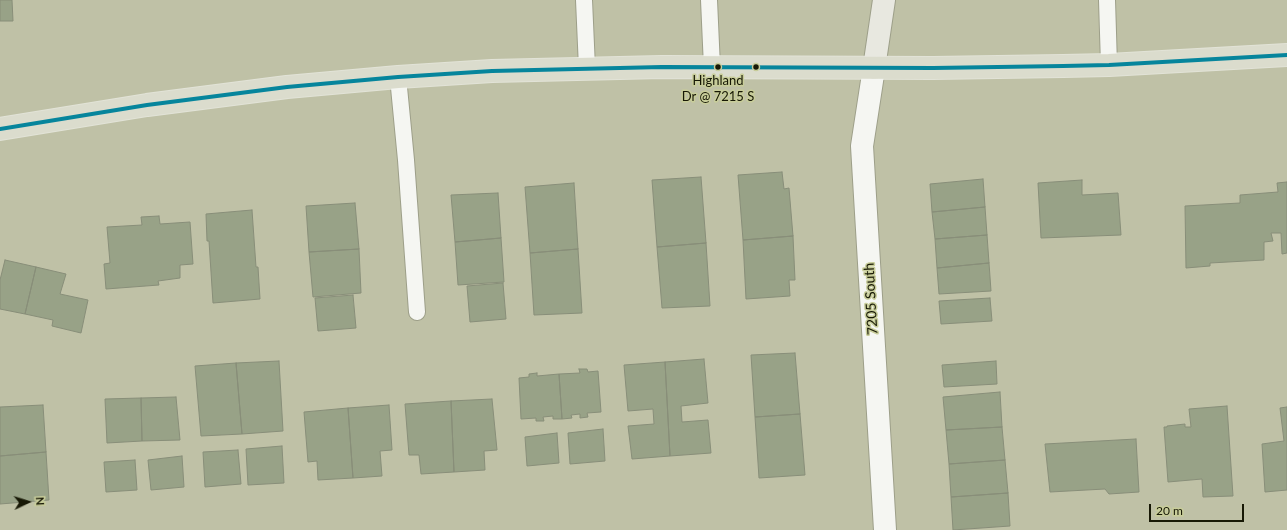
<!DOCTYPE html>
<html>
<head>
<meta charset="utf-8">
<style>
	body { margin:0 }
	#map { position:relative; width:1287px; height:530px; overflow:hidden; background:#bfc1a6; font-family:Lato,sans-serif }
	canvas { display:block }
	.north { position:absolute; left:8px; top:482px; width:40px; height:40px; -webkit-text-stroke:3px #c8cd9a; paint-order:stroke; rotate:86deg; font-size:11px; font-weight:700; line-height:16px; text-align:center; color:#171805 }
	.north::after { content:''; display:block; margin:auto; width:14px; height:18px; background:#171805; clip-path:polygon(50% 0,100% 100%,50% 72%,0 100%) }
	.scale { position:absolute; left:1149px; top:504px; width:95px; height:18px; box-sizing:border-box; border:2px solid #171805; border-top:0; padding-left:5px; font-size:12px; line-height:14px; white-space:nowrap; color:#171805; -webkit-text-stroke:3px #c8cd9a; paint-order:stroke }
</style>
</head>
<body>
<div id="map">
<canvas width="1287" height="530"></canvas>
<div class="north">N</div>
<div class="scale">20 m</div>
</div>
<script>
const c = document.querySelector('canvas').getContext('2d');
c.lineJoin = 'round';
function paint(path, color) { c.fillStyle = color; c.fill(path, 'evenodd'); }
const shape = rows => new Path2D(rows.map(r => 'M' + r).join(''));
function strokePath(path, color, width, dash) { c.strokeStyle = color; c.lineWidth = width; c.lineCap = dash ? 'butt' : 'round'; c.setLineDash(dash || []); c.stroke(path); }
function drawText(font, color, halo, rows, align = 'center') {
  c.font = font + ' Lato,sans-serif'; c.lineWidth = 3; c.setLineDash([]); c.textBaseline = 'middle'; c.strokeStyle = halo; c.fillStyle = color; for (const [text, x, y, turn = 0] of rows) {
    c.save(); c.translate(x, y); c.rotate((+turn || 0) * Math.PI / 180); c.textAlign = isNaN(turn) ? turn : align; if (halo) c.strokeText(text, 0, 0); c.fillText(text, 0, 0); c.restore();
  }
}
const building = shape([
	[0,0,12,0,13,21,0,21,0,0],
	[782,172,784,189,789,188,793,236,743,240,738,175,782,172],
	[701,177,706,243,657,247,652,180,701,177],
	[983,179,985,207,932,212,930,184,983,179],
	[1082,180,1082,195,1118,193,1121,235,1041,238,1038,183,1082,180],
	[1287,182,1287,253,1282,254,1281,233,1271,233,1273,241,1264,242,1264,260,1210,263,1210,266,1186,268,1185,206,1240,203,1240,195,1278,192,1277,183,1287,182],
	[574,183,578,249,530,253,525,187,574,183],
	[498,193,501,238,455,242,451,195,498,193],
	[355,203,359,249,309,252,306,206,355,203],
	[985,207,987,235,935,239,932,212,985,207],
	[252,210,256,267,258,267,260,299,213,303,209,241,207,241,206,214,252,210],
	[159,216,160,224,190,222,193,264,180,265,180,278,158,281,159,285,106,289,104,264,110,263,107,227,142,225,141,217,159,216],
	[987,235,989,263,937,268,935,239,987,235],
	[793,236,795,280,789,280,790,296,746,299,743,240,793,236],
	[501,238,504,282,458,285,455,242,501,238],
	[706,243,710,306,662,308,657,247,706,243],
	[359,249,361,293,313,297,309,252,359,249],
	[578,249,582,313,534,315,530,253,578,249],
	[5,260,36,267,25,314,0,309,0,280,5,260],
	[989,263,991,291,939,294,937,268,989,263],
	[36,267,66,274,60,294,88,300,81,333,52,326,53,320,25,314,36,267],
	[503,283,506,319,470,322,467,286,503,283],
	[353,295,356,328,318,331,315,298,353,295],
	[990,298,992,321,941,324,939,301,990,298],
	[795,353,800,414,755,417,751,355,795,353],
	[704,359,708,403,681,406,682,422,708,420,711,453,670,456,665,362,704,359],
	[279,361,283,431,242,434,236,363,279,361],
	[996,361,997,384,944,387,942,365,996,361],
	[665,362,670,456,632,459,628,426,654,424,653,409,628,411,624,365,665,362],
	[236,363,242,434,201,436,195,366,236,363],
	[579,369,587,369,588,372,598,371,601,412,587,413,588,417,580,418,580,414,571,415,572,418,562,419,559,374,580,373,579,369],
	[537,373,537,376,559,374,562,419,553,419,553,416,543,417,544,421,536,421,536,418,521,419,519,378,529,377,529,374,537,373],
	[1000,392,1002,427,946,430,943,397,1000,392],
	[176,397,180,440,142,441,141,398,176,397],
	[141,398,142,441,107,443,105,399,141,398],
	[492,399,497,450,484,451,485,470,454,472,451,401,492,399],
	[451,401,454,472,421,474,419,455,409,455,405,404,451,401],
	[43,405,46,452,0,456,0,407,43,405],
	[389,405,392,450,380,451,382,476,353,478,348,408,389,405],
	[1227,406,1233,496,1203,497,1202,479,1168,482,1164,427,1167,427,1167,426,1185,424,1185,427,1191,427,1189,409,1227,406],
	[1287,407,1287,490,1265,492,1262,444,1284,441,1280,408,1287,407],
	[348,408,353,478,318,480,317,461,308,462,304,412,348,408],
	[800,414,805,475,759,478,755,417,800,414],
	[1002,427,1005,460,949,464,946,430,1002,427],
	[603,429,605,461,570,464,568,433,603,429],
	[557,433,559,463,527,466,525,437,557,433],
	[1136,439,1139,492,1109,494,1105,489,1050,492,1045,444,1136,439],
	[282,446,284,483,248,485,246,449,282,446],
	[238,450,241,484,205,487,203,452,238,450],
	[46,452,49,500,0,504,0,456,46,452],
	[182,456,184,487,151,490,148,460,182,456],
	[135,460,137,490,106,492,104,462,135,460],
	[1005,460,1008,493,951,497,949,464,1005,460],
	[1008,493,1010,526,953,530,951,497,1008,493]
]);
paint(building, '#98a287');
strokePath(building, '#888e79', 1);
const lane = shape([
	[584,0,587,68],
	[709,0,712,67],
	[1107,0,1109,65],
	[398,77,406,160,417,312]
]);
const street = shape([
	[874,68,862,146,885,530]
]);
const secondary = shape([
	[874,68,884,0]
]);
const primary = shape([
	[0,129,147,105,287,87,398,77,492,71,662,67,933,68,1063,66,1109,65,1287,55]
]);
strokePath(lane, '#9d9f89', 18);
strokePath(street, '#9d9f89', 24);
strokePath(secondary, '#9d9f89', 24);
strokePath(primary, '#e2e3d7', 24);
strokePath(lane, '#f5f6f2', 16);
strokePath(street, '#f5f6f2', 22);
strokePath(secondary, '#e8e8e0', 22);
strokePath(primary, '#dbdccd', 22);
strokePath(shape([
	[0,129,147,105,287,87,398,77,492,71,662,67,933,68,1063,66,1109,65,1287,55]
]), '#06859c', 4);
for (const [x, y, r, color] of [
	[718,67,3.5,"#171805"],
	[756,67,3.5,"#171805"]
]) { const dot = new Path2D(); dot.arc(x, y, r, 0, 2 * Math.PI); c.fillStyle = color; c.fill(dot); strokePath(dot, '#c8cd9a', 1.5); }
drawText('13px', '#171805', '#c8cd9a', [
	["Highland",718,81],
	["Dr @ 7215 S",718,97]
]);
drawText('14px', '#171805', '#c8cd9a', [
	["7205 South",871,299,-93]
]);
</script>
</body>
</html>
